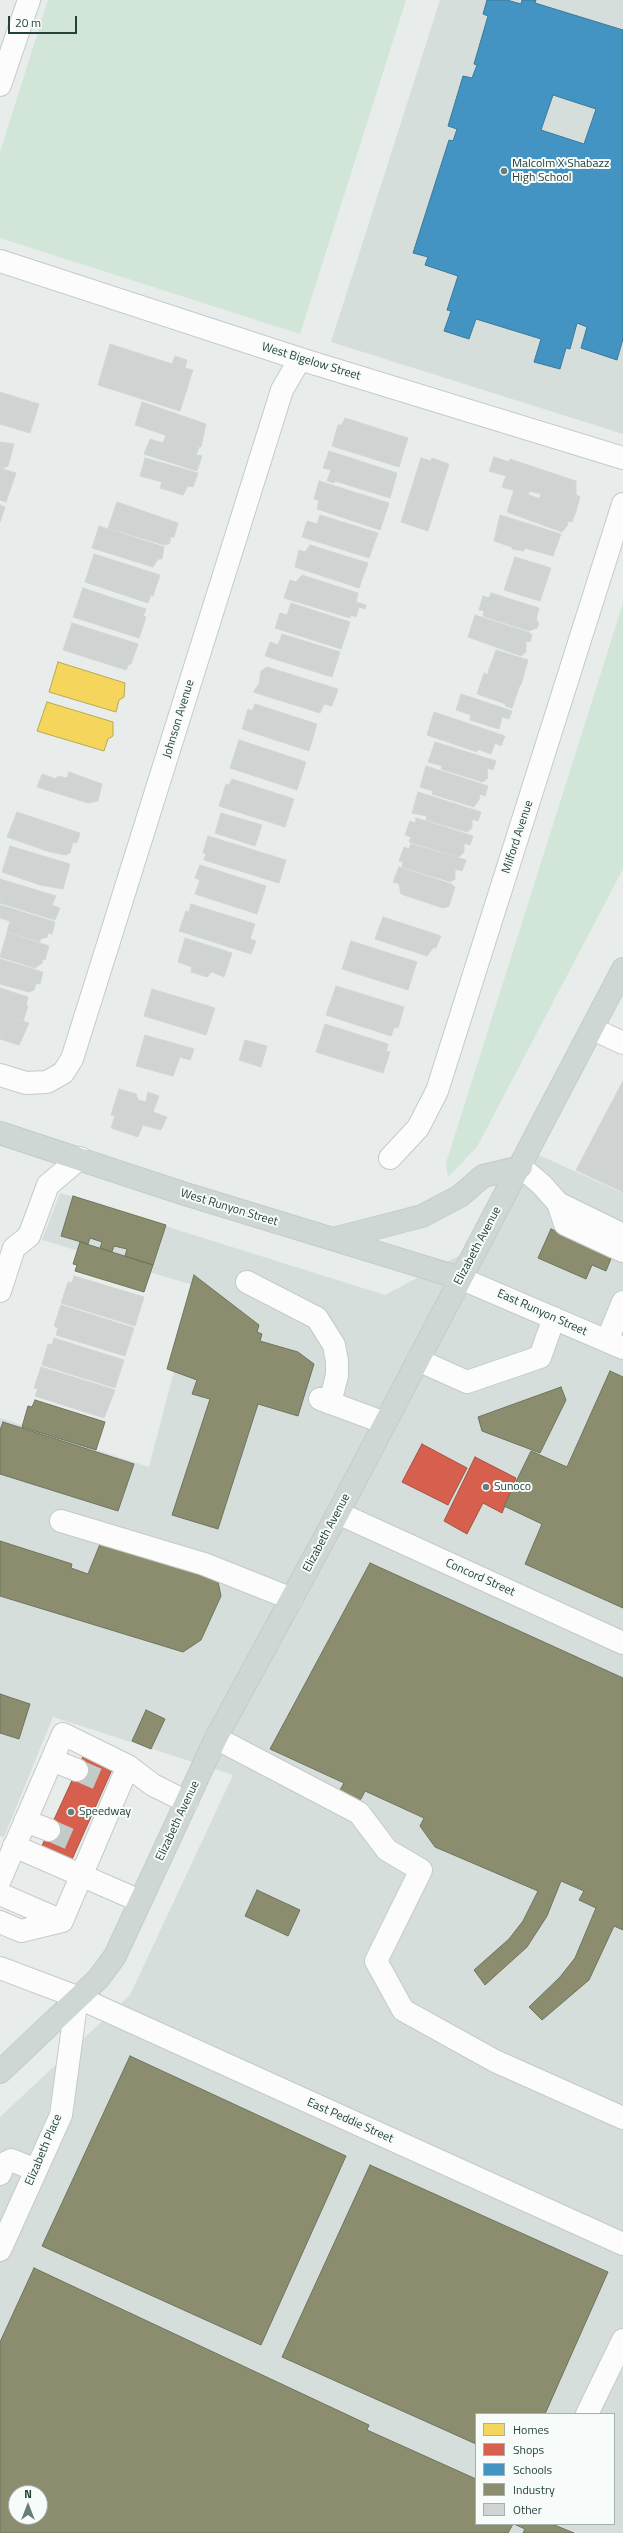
<!DOCTYPE html>
<html>
<head>
<meta charset="utf-8">
<style>
	body { margin:0 }
	#map { position:relative; width:623px; height:2533px; overflow:hidden; background:#e8edeb; font-family:"Titillium Web",sans-serif }
	canvas { display:block }
	.legend { position:absolute; left:475px; top:2413px; width:140px; height:112px; box-sizing:border-box; background:#f7fbf9; border:1px solid #a3b1ad; margin:0; padding:5px 7px; list-style:none; font-size:12px; color:#24423a }
	.legend li { display:flex; align-items:center; gap:8px; height:20px }
	.legend b { width:20px; border:1px solid #a3b1ad }
	.north { position:absolute; left:8px; top:2485px; width:40px; height:40px; box-sizing:border-box; background:#f7fbf9; border:1px solid #a3b1ad; border-radius:50%; rotate:0deg; font-size:11px; font-weight:700; line-height:16px; text-align:center; color:#24423a }
	.north::after { content:''; display:block; margin:auto; width:14px; height:18px; background:#697e78; clip-path:polygon(50% 0,100% 100%,50% 72%,0 100%) }
	.scale { position:absolute; left:8px; top:16px; width:69px; height:18px; box-sizing:border-box; border:2px solid #24423a; border-top:0; padding-left:5px; font-size:12px; line-height:14px; white-space:nowrap; color:#24423a; -webkit-text-stroke:3px #f7fbf9; paint-order:stroke }
</style>
</head>
<body>
<div id="map">
<canvas width="623" height="2533"></canvas>
<ul class="legend">
<li><b style="height:11px;background:#f6d55c"></b>Homes</li>
<li><b style="height:11px;background:#d6604d"></b>Shops</li>
<li><b style="height:11px;background:#4393c3"></b>Schools</li>
<li><b style="height:11px;background:#8c8c6e"></b>Industry</li>
<li><b style="height:11px;background:#cfd4d2"></b>Other</li>
</ul>
<div class="north">N</div>
<div class="scale">20 m</div>
</div>
<script>
const c = document.querySelector('canvas').getContext('2d');
c.lineJoin = 'round';
function paint(path, color) { c.fillStyle = color; c.fill(path, 'evenodd'); }
const shape = rows => new Path2D(rows.map(r => 'M' + r).join(''));
function strokePath(path, color, width, dash) { c.strokeStyle = color; c.lineWidth = width; c.lineCap = dash ? 'butt' : 'round'; c.setLineDash(dash || []); c.stroke(path); }
function drawText(font, color, halo, rows, align = 'center') {
  c.font = font + ' "Titillium Web",sans-serif'; c.lineWidth = 4; c.setLineDash([]); c.textBaseline = 'middle'; c.strokeStyle = halo; c.fillStyle = color; for (const [text, x, y, turn = 0] of rows) {
    c.save(); c.translate(x, y); c.rotate((+turn || 0) * Math.PI / 180); c.textAlign = isNaN(turn) ? turn : align; if (halo) c.strokeText(text, 0, 0); c.fillText(text, 0, 0); c.restore();
  }
}
paint(shape([
	[440,0,623,0,623,434,331,342],
	[521,1147,623,1193,623,2533,0,2533,0,2117,130,1995,233,1775,53,1717,4,1837,0,1836,0,1418,149,1467,196,1286,42,1240,60,1193,385,1295,466,1252],
	[476,2414,614,2414,614,2524,476,2524],
	[16,2493,40,2493,40,2517,16,2517]
]), '#d6dedb');
paint(shape([
	[48,0,406,0,300,334,0,238,0,152],
	[623,603,623,869,477,1147,448,1177,446,1163]
]), '#d1e6d8');
const homes = shape([
	[58,662,125,683,124,697,119,700,116,712,49,692,58,662],
	[47,702,113,722,113,736,108,739,104,751,37,731,47,702]
]);
paint(homes, '#f6d55c');
strokePath(homes, '#b7a952', 1);
const shops = shape([
	[422,1444,467,1468,448,1505,402,1482,422,1444],
	[475,1457,516,1478,502,1513,483,1503,467,1534,444,1521,475,1457],
	[86,1750,115,1763,70,1864,40,1850,86,1750]
]);
paint(shops, '#d6604d');
strokePath(shops, '#a15747', 1);
const schools = shape([
	[487,0,507,0,521,4,522,0,536,0,535,3,623,30,623,339,617,360,581,348,587,327,577,323,570,349,566,348,560,369,534,362,541,339,476,319,469,339,444,331,451,311,447,310,458,276,425,265,428,257,413,253,449,140,453,141,457,129,448,126,463,76,472,78,477,65,474,64,488,16,483,14,487,0],
	[553,95,596,109,584,144,541,130,553,95]
]);
paint(schools, '#4393c3');
strokePath(schools, '#3a7b9a', 1);
const industry = shape([
	[73,1196,166,1225,153,1265,125,1256,127,1249,114,1246,112,1252,100,1248,102,1242,90,1238,88,1244,61,1236,73,1196],
	[551,1229,612,1256,606,1271,592,1265,586,1279,538,1258,551,1229],
	[80,1242,153,1265,144,1292,75,1271,77,1265,73,1264,80,1242],
	[194,1275,259,1325,257,1332,262,1334,260,1341,298,1352,314,1364,298,1416,258,1404,218,1529,172,1515,210,1399,192,1394,197,1380,167,1369,194,1275],
	[610,1371,623,1377,623,1608,525,1564,542,1524,504,1506,531,1451,567,1467,610,1371],
	[561,1387,566,1400,540,1453,482,1431,478,1417,561,1387],
	[35,1400,105,1422,96,1450,22,1427,28,1406,32,1407,35,1400],
	[3,1422,134,1464,118,1511,0,1474,0,1430,3,1422],
	[102,1539,217,1577,221,1596,201,1640,183,1652,0,1596,0,1541,72,1564,71,1568,88,1574,102,1539],
	[370,1563,623,1678,623,1930,614,1926,589,1980,542,2020,529,2007,560,1977,575,1958,596,1908,579,1900,584,1891,561,1881,547,1916,527,1947,485,1985,474,1970,509,1939,523,1921,538,1891,435,1847,420,1826,424,1818,365,1791,361,1799,356,1801,340,1790,344,1783,270,1749,370,1563],
	[0,1694,30,1704,19,1739,0,1733,0,1694],
	[146,1710,165,1719,151,1749,132,1741,146,1710],
	[257,1890,300,1910,288,1936,245,1916,257,1890],
	[130,2056,346,2156,261,2345,42,2246,130,2056],
	[370,2165,608,2272,545,2414,476,2414,476,2444,282,2357,370,2165],
	[34,2268,369,2425,367,2430,476,2479,476,2524,513,2524,508,2533,0,2533,0,2342,34,2268],
	[16,2493,40,2493,40,2517,16,2517,16,2493],
	[514,2524,552,2524,574,2533,523,2533,525,2529,514,2524]
]);
paint(industry, '#8c8c6e');
strokePath(industry, '#6d765e', 1);
const building = shape([
	[110,344,172,364,175,356,187,360,185,368,193,370,180,411,98,385,110,344],
	[0,392,39,404,30,433,0,424,0,392],
	[142,402,206,424,201,447,135,425,142,402],
	[345,418,408,438,399,467,332,446,338,425,342,425,345,418],
	[166,435,199,447,196,455,202,456,197,471,144,454,150,439,163,443,166,435],
	[0,442,14,444,8,466,3,468,0,467,0,442],
	[329,451,397,473,390,498,335,481,334,483,327,481,331,470,323,468,329,451],
	[494,457,509,462,510,459,576,481,576,495,580,497,576,511,539,499,541,494,529,491,528,495,502,487,506,476,489,471,494,457],
	[145,458,198,473,193,487,188,486,183,495,160,488,162,482,140,476,145,458],
	[421,458,431,461,432,458,449,464,428,531,401,522,421,458],
	[0,468,16,473,6,502,0,500,0,468],
	[319,481,389,503,380,530,317,509,319,501,314,499,319,481],
	[514,490,576,511,572,522,568,521,567,526,562,532,507,512,514,490],
	[117,502,178,523,174,537,171,537,169,544,164,545,108,528,117,502],
	[0,505,5,507,0,522,0,505],
	[320,515,378,533,369,558,302,537,307,521,317,524,320,515],
	[500,515,561,534,553,556,525,548,524,551,512,549,512,547,494,541,500,515],
	[99,526,164,547,162,559,158,559,153,567,92,548,99,526],
	[310,545,368,563,359,588,295,567,299,550,305,552,310,545],
	[94,554,160,575,153,596,151,595,148,603,85,582,94,554],
	[515,557,551,568,540,601,504,590,515,557],
	[302,575,358,593,356,602,366,605,365,609,359,607,356,617,351,615,350,618,284,598,290,580,296,582,302,575],
	[83,588,146,609,143,616,146,617,139,638,73,617,83,588],
	[491,593,539,608,536,619,539,624,537,628,529,631,483,616,484,611,479,610,483,596,489,598,491,593],
	[291,603,350,622,341,649,275,628,280,613,287,615,291,603],
	[475,615,530,633,532,635,530,642,526,641,526,652,521,656,468,637,475,615],
	[72,623,138,644,131,664,129,664,126,670,63,650,72,623],
	[282,634,340,652,332,677,265,656,270,642,278,645,282,634],
	[496,650,528,660,521,685,489,675,488,672,496,650],
	[267,667,338,689,332,706,324,704,320,713,253,692,259,684,261,671,267,667],
	[484,673,520,685,512,708,505,706,506,704,477,694,484,673],
	[461,694,512,711,509,719,502,717,499,729,470,720,471,715,456,710,461,694],
	[255,704,317,724,309,751,242,729,248,709,252,711,255,704],
	[434,712,505,736,501,746,495,743,491,754,477,749,477,752,427,735,434,712],
	[239,740,306,762,297,790,230,768,239,740],
	[435,742,496,761,493,770,487,768,488,778,483,782,441,769,442,766,428,762,435,742],
	[426,766,488,786,485,796,479,794,480,798,474,807,432,794,433,791,420,787,426,766],
	[69,772,102,784,98,801,88,803,37,787,42,774,56,779,58,776,67,778,69,772],
	[232,779,294,799,285,827,219,806,226,784,229,785,232,779],
	[418,792,481,812,478,821,472,819,472,828,467,832,426,820,427,816,412,813,418,792],
	[17,812,80,833,77,843,73,842,70,853,66,855,50,852,7,837,17,812],
	[221,813,262,825,255,846,215,833,221,813],
	[416,818,473,836,470,845,464,843,464,852,459,857,409,842,411,837,405,835,410,821,415,823,416,818],
	[208,836,286,860,279,883,204,860,206,853,203,853,208,836],
	[411,844,466,860,462,871,455,869,455,879,451,882,402,867,403,862,399,861,404,847,409,849,411,844],
	[10,846,70,864,63,889,40,885,2,872,10,846],
	[200,865,266,886,257,914,195,894,200,880,195,878,200,865],
	[399,867,451,884,455,887,449,906,443,908,401,894,399,884,393,882,399,867],
	[0,879,56,896,52,905,60,908,55,920,0,903,0,879],
	[191,904,255,924,250,939,256,941,251,954,179,931,186,911,189,912,191,904],
	[0,905,55,922,52,934,48,933,47,937,40,939,40,942,7,932,10,921,0,918,0,905],
	[383,917,441,936,436,948,433,948,427,956,375,939,383,917],
	[7,933,49,946,45,960,43,959,42,963,35,968,0,957,7,933],
	[185,938,232,953,224,977,212,972,207,977,191,972,192,967,178,962,185,938],
	[351,941,417,962,408,990,342,969,351,941],
	[0,959,43,972,40,984,36,983,34,990,29,992,0,984,0,959],
	[336,986,404,1007,398,1028,394,1027,391,1036,326,1015,336,986],
	[0,988,28,997,26,1005,28,1006,23,1021,0,1014,0,988],
	[152,989,215,1008,206,1035,144,1016,152,989],
	[0,1014,29,1023,19,1045,0,1039,0,1014],
	[325,1024,388,1044,386,1051,390,1052,383,1073,316,1052,325,1024],
	[145,1035,194,1049,190,1060,180,1057,173,1076,136,1066,145,1035],
	[245,1040,267,1046,261,1067,239,1060,245,1040],
	[623,1081,623,1192,576,1170,623,1081],
	[119,1089,136,1094,138,1100,146,1102,148,1092,159,1096,153,1112,167,1117,161,1130,143,1125,138,1137,111,1128,115,1116,111,1115,119,1089],
	[74,1276,144,1297,135,1326,61,1303,68,1282,72,1283,74,1276],
	[61,1305,134,1328,125,1356,56,1335,58,1328,54,1326,61,1305],
	[54,1338,124,1360,115,1388,42,1365,48,1344,52,1345,54,1338],
	[41,1367,115,1390,104,1418,35,1396,38,1389,34,1388,41,1367]
]);
paint(building, '#cfd4d2');
strokePath(building, '#d1d6d4', 1);
strokePath(shape([
	[77,1770,107,1783],
	[49,1830,79,1843]
]), '#c1cbc8', 22, [22, 11]);
const minor = shape([
	[0,85,29,0],
	[0,261,300,359,623,458],
	[593,1029,623,1043],
	[0,1075,26,1083,47,1082,63,1073,72,1059,282,390,300,359],
	[390,1158,418,1128,437,1091,623,504],
	[521,1167,542,1185,558,1203,623,1235],
	[558,1203,565,1224,623,1251],
	[460,1278,623,1348],
	[247,1282,317,1318,334,1345,337,1361,337,1375,330,1403],
	[0,1291,14,1248,29,1236,48,1185,80,1158],
	[607,1341,623,1302],
	[418,1360,467,1382,540,1357,554,1318],
	[320,1399,385,1423],
	[338,1513,623,1643],
	[61,1521,204,1564,292,1599],
	[216,1738,359,1813,387,1850,421,1870,376,1961,403,2010,495,2061,623,2118],
	[52,1760,77,1770],
	[25,1821,49,1830],
	[14,1846,140,1901],
	[0,1880,63,1734,128,1766],
	[0,1894,62,1921,128,1766,153,1785,187,1802],
	[0,1922,21,1931,62,1921],
	[0,1968,77,1997,623,2244],
	[0,2174,4,2164,11,2160,36,2170],
	[0,2250,61,2115,77,1997],
	[587,2414,623,2340]
]);
const major = shape([
	[0,1133,182,1193,460,1278],
	[333,1239,422,1216,460,1196,483,1176,521,1167],
	[0,2072,98,1979,115,1956,216,1738,338,1513,623,969]
]);
strokePath(minor, '#c5cac8', 24);
strokePath(major, '#c3ccc9', 24);
strokePath(minor, '#fcfcfc', 22);
strokePath(major, '#cfd7d5', 22);
for (const [x, y, r, color] of [
	[504,171,4,"#697e78"],
	[486,1487,4,"#697e78"],
	[71,1812,4,"#697e78"]
]) { const dot = new Path2D(); dot.arc(x, y, r, 0, 2 * Math.PI); c.fillStyle = color; c.fill(dot); strokePath(dot, '#f7fbf9', 1.5); }
drawText('12px', '#24423a', '#f7fbf9', [
	["Malcolm X Shabazz",512,164],
	["High School",512,178],
	["Sunoco",494,1487],
	["Speedway",79,1812]
], 'left');
drawText('12px', '#24423a', '#f7fbf9', [
	["West Bigelow Street",311,362,17],
	["Johnson Avenue",179,719,-73],
	["Milford Avenue",518,837,-72],
	["West Runyon Street",229,1208,17],
	["Elizabeth Avenue",478,1246,-62],
	["East Runyon Street",542,1313,24],
	["Elizabeth Avenue",327,1533,-62],
	["Concord Street",480,1578,24],
	["Elizabeth Avenue",178,1821,-65],
	["East Peddie Street",350,2121,24],
	["Elizabeth Place",44,2150,-67]
]);
</script>
</body>
</html>
